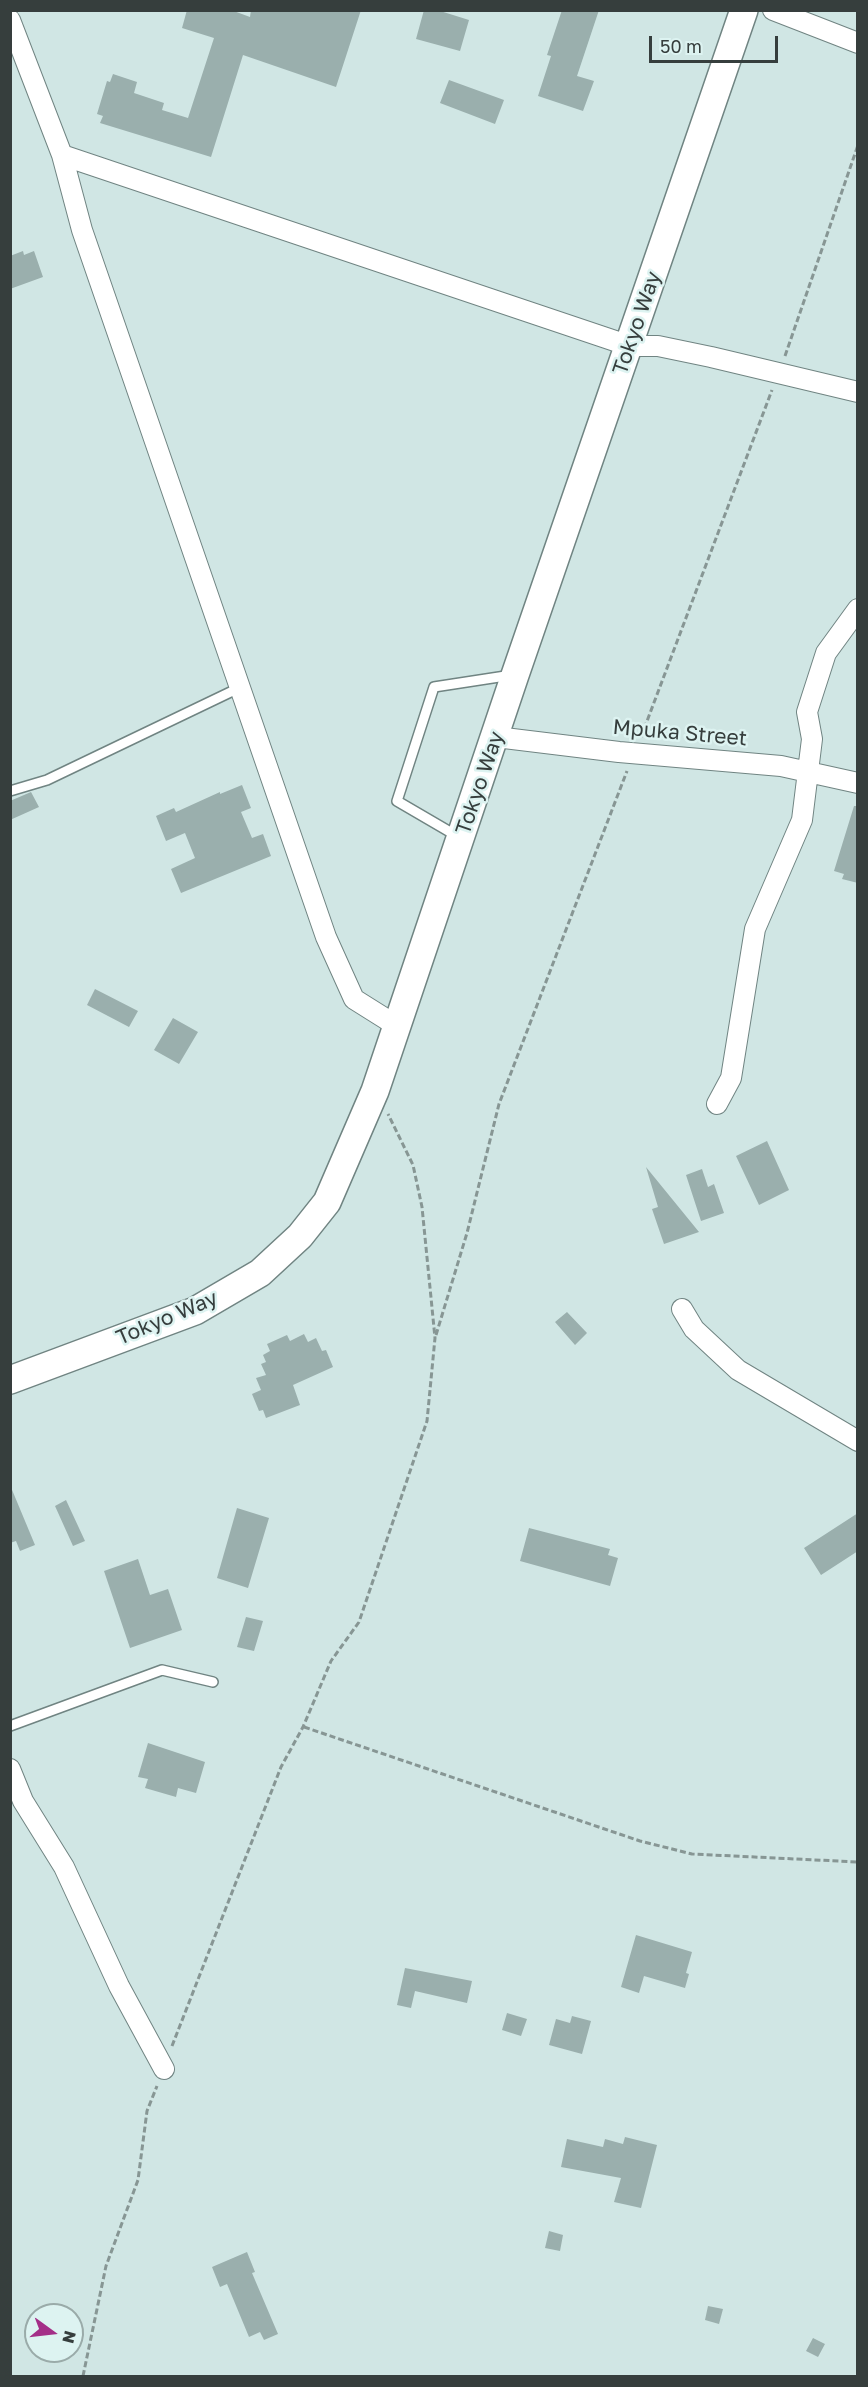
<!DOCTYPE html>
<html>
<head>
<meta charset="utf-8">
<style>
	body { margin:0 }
	#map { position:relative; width:868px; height:2387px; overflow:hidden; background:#d0e6e4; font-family:"Golos Text",sans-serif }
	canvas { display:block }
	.frame { position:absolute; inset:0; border:12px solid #363e3d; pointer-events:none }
	.north { position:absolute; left:24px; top:2303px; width:60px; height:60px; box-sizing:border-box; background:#ddf3f1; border:2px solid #9aaba9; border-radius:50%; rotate:105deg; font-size:16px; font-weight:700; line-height:24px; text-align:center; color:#363e3d }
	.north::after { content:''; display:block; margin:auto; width:21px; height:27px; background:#a42f88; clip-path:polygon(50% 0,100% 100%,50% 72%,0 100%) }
	.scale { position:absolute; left:649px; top:36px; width:129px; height:27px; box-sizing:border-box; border:3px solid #363e3d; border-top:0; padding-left:8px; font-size:18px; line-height:21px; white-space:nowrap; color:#363e3d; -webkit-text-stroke:4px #ddf3f1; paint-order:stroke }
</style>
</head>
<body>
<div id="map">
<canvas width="868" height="2387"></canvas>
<div class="frame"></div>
<div class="north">N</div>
<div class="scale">50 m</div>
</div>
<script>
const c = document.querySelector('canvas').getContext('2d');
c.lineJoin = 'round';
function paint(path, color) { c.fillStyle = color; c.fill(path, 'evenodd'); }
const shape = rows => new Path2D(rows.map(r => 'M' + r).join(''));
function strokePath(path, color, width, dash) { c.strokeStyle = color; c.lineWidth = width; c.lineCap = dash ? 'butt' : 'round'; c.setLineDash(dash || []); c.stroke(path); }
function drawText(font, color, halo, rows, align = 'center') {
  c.font = font + ' "Golos Text",sans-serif'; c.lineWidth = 5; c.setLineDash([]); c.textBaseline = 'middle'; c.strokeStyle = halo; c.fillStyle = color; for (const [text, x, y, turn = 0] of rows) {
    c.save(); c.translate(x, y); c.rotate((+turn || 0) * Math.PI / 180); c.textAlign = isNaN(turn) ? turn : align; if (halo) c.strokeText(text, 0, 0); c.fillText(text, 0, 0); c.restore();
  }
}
paint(shape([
	[187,10,231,10,250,17,251,10,361,10,336,87,243,55,211,157,100,123,103,116,97,114,107,81,110,82,113,74,137,82,134,93,164,103,162,110,188,118,214,38,182,28],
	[424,10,437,10,469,20,460,51,416,39],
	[562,10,599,10,577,76,594,81,583,111,538,96,551,56,547,55],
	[449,80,504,100,495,124,440,103],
	[23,251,24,255,34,251,43,277,10,289,10,256],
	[242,785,251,808,241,812,252,838,263,834,271,856,181,893,171,869,195,858,185,833,166,841,156,816,174,808,176,812,220,792,220,794],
	[31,792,39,807,10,820,10,801],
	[854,806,858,806,858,883,842,879,844,874,834,871],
	[95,989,138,1011,129,1027,87,1005],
	[173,1018,198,1032,179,1064,154,1050],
	[767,1141,789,1190,759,1205,736,1156],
	[646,1167,699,1232,664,1244,652,1209,658,1207],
	[702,1169,708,1187,714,1184,724,1213,701,1221,686,1175],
	[567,1312,587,1333,575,1345,555,1322],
	[304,1334,308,1342,316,1338,322,1351,326,1350,333,1367,293,1385,300,1405,266,1418,263,1410,259,1411,252,1394,261,1390,256,1378,266,1375,261,1364,266,1362,263,1355,270,1351,267,1344,287,1335,290,1341],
	[10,1485,35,1545,20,1551,16,1541,10,1543],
	[66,1500,85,1541,73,1546,55,1506],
	[237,1508,269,1518,248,1588,217,1578],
	[858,1513,858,1551,821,1575,804,1548],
	[529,1528,610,1549,608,1555,618,1558,610,1586,520,1561],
	[138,1559,150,1595,168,1589,182,1630,130,1648,104,1571],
	[246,1617,263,1621,254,1651,237,1647],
	[148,1743,205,1762,196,1793,178,1788,176,1797,145,1788,148,1779,138,1777],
	[636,1935,692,1952,686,1973,689,1974,685,1988,644,1976,639,1993,621,1987],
	[405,1968,472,1981,467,2003,415,1991,411,2008,397,2005],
	[507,2013,527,2019,521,2036,502,2030],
	[572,2016,591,2021,582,2054,549,2045,556,2019,570,2023],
	[625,2137,657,2145,641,2208,614,2202,621,2178,561,2167,567,2139,603,2147,605,2139,623,2144],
	[549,2231,563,2235,560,2251,545,2248],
	[247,2252,255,2272,252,2273,278,2334,264,2340,260,2332,249,2337,227,2284,220,2287,212,2267],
	[708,2306,723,2309,719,2324,705,2320],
	[813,2338,825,2344,818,2357,806,2351]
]), '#9aafad');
const lane = shape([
	[10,791,47,780,241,687],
	[457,836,397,801,434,687,512,675],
	[10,1726,162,1670,213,1682]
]);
const street = shape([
	[773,10,858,43],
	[10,20,62,155,630,346,658,346,711,357,858,392],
	[62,155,82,230,326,937,354,999,397,1026],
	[496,737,619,752,781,766,858,783],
	[717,1104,731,1078,755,929,802,820,812,739,807,712,826,653,858,609],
	[682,1309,694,1329,738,1370,858,1441],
	[10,1769,23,1801,64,1867,119,1986,164,2069]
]);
const secondary = shape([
	[10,1380,195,1311,260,1273,300,1236,327,1202,375,1091,515,675,744,10]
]);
strokePath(lane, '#708482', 12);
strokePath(street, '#708482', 22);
strokePath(secondary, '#708482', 30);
strokePath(shape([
	[785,356,858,145],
	[641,737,772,390],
	[436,1335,467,1233,499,1104,627,771],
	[304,1727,640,1841,692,1854,858,1862],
	[172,2046,281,1767,303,1727,331,1661,359,1622,427,1421,435,1338,422,1207,413,1165,388,1114],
	[83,2376,106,2266,138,2180,147,2111,157,2086]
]), '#879694', 3, [6, 3]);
strokePath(lane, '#fff', 9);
strokePath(street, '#fff', 20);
strokePath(secondary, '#fff', 27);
drawText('21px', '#363e3d', '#ddf3f1', [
	["Tokyo Way",637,323,-71],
	["Mpuka Street",680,733,5],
	["Tokyo Way",480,783,-71],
	["Tokyo Way",167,1318,-23]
]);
</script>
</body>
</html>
